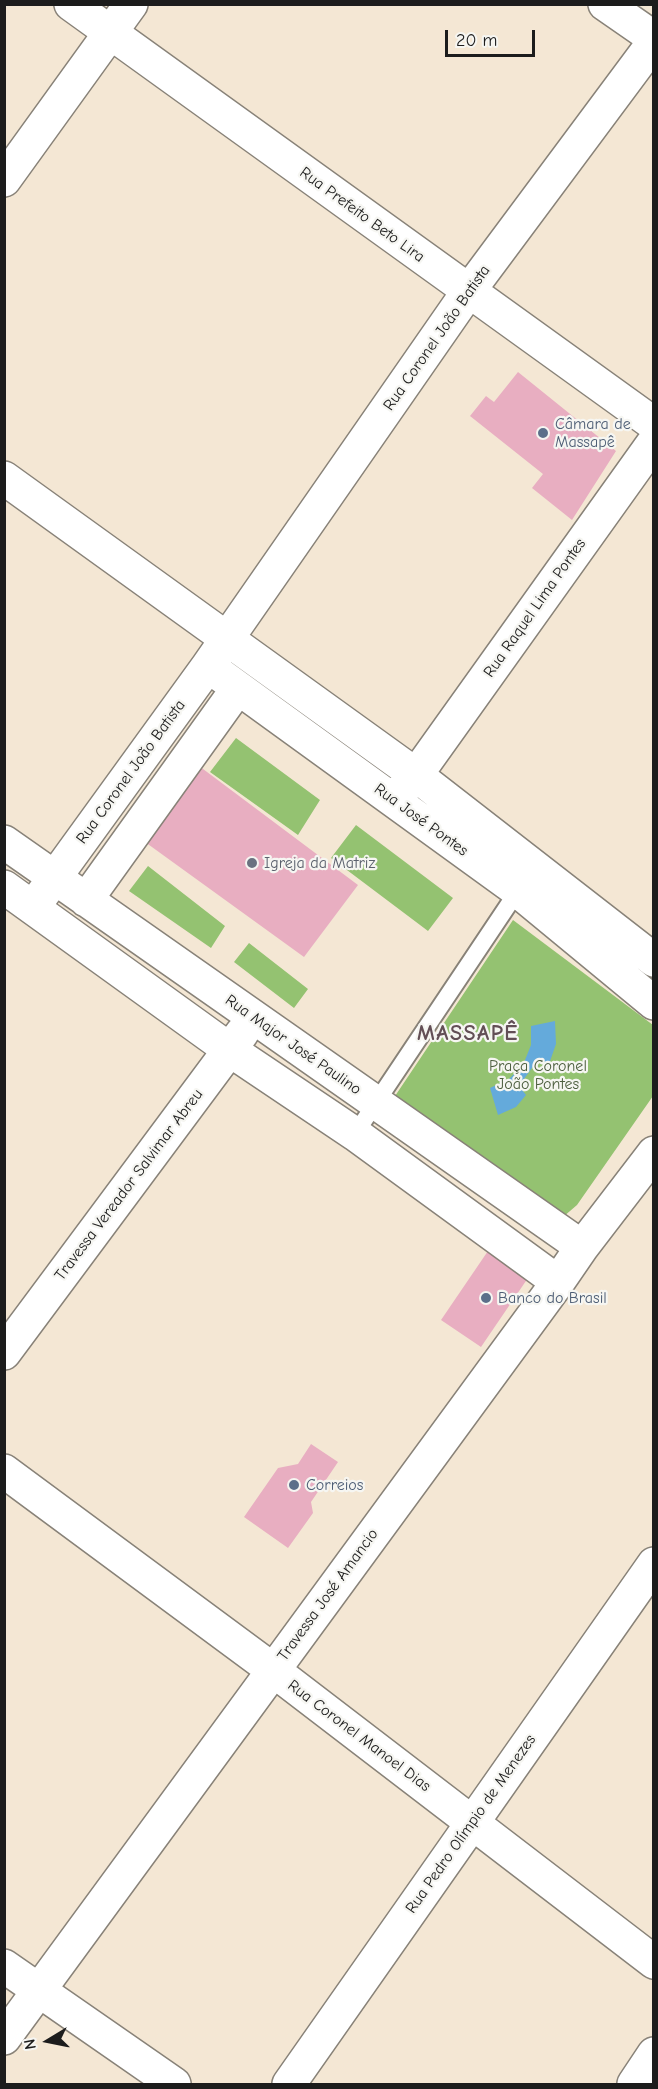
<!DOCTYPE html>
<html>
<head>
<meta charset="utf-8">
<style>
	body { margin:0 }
	#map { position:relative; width:658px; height:2089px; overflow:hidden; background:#f4e7d4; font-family:"Comic Neue",sans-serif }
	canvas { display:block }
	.frame { position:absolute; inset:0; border:6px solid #1c1c1c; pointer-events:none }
	.north { position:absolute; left:18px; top:2011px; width:60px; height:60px; -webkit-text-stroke:4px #f6f6f2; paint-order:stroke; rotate:260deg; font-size:16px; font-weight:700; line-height:24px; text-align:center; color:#1c1c1c }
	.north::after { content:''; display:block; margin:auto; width:21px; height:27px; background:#1c1c1c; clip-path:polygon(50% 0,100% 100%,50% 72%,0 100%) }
	.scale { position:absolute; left:445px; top:30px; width:90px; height:27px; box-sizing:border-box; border:3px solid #1c1c1c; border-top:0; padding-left:8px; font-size:18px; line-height:21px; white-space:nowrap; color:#1c1c1c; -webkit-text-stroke:4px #f6f6f2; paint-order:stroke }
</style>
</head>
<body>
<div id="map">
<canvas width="658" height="2089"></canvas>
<div class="frame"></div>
<div class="north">N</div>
<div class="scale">20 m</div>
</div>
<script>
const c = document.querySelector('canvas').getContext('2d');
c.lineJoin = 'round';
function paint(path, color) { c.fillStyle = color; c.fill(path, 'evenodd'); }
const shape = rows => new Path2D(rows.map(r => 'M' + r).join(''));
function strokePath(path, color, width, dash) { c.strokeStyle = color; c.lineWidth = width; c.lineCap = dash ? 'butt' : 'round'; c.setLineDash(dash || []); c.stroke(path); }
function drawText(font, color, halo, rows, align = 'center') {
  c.font = font + ' "Comic Neue",sans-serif'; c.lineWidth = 4.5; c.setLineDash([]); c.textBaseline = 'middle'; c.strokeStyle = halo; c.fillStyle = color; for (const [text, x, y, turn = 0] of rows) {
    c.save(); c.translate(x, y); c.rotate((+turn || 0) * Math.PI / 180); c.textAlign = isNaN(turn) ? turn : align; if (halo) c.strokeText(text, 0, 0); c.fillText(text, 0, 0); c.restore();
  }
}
paint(shape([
	[236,738,320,800,298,835,210,772],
	[356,825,453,898,428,931,331,858],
	[148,866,225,926,211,948,129,891],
	[513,920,653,1025,653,1096,577,1205,563,1217,389,1105],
	[249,943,308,989,294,1008,234,962]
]), '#94c271');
paint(shape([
	[555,1021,556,1044,549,1064,537,1061,519,1086,526,1095,516,1107,498,1115,490,1088,509,1079,523,1065,531,1045,531,1026]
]), '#64aadb');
paint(shape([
	[518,372,616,451,572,520,532,488,543,474,470,416,486,396,494,402],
	[199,766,358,885,304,957,145,842],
	[490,1248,530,1275,481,1347,441,1320],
	[311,1444,338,1462,311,1502,313,1513,288,1548,244,1517,278,1468,298,1464]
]), '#e8aec1');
const lane = shape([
	[355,1134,521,886]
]);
const street = shape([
	[71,4,654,424],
	[654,42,468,292,208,666,517,890,654,1003],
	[4,180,131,4],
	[4,478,416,775,654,960],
	[402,790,416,775,654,442],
	[4,842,582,1247],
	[4,887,230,1050,355,1134,558,1282],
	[42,895,208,666],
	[86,900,238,688],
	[4,1353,242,1033],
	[4,1471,273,1670,654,1962],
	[4,2038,558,1282,582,1247,654,1153],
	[289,2084,654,1564]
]);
const secondary = shape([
	[605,4,654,38],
	[4,1966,174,2084]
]);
const primary = shape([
	[634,2084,654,2054]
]);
strokePath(lane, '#888278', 20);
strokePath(street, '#888278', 36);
strokePath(secondary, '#888278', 36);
strokePath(primary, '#888278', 36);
strokePath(lane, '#fff', 16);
strokePath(street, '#fff', 33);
strokePath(secondary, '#fff', 33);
strokePath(primary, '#fff', 33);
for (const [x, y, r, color] of [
	[543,433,6,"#5c6f8a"],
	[252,863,6,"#6b7280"],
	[486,1298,6,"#5c6f8a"],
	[294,1485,6,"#5c6f8a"]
]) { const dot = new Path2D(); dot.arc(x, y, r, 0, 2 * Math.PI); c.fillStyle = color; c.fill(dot); strokePath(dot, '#f6f6f2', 2); }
drawText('16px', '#1c1c1c', '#f6f6f2', [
	["Rua Prefeito Beto Lira",362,215,36],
	["Rua Coronel João Batista",437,338,-55],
	["Rua Raquel Lima Pontes",535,608,-55],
	["Rua Coronel João Batista",131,772,-54],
	["Rua José Pontes",421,820,36],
	["Rua Major José Paulino",293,1045,35],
	["Travessa Vereador Salvimar Abreu",129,1185,-53],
	["Travessa José Amancio",328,1595,-54],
	["Rua Coronel Manoel Dias",359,1736,37],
	["Rua Pedro Olímpio de Menezes",471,1824,-55]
]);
drawText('16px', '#4e5e75', '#f6f6f2', [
	["Câmara de",555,424],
	["Massapê",555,442],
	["Banco do Brasil",498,1298],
	["Correios",306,1485]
], 'left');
drawText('16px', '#5b616d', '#f6f6f2', [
	["Igreja da Matriz",264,863]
], 'left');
drawText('16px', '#4c5e3e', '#f6f6f2', [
	["Praça Coronel",538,1066],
	["João Pontes",538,1084]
]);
c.letterSpacing = '1.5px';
drawText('bold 22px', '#634f56', '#f6f6f2', [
	["MASSAPÊ",468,1034]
]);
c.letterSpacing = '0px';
</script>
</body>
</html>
